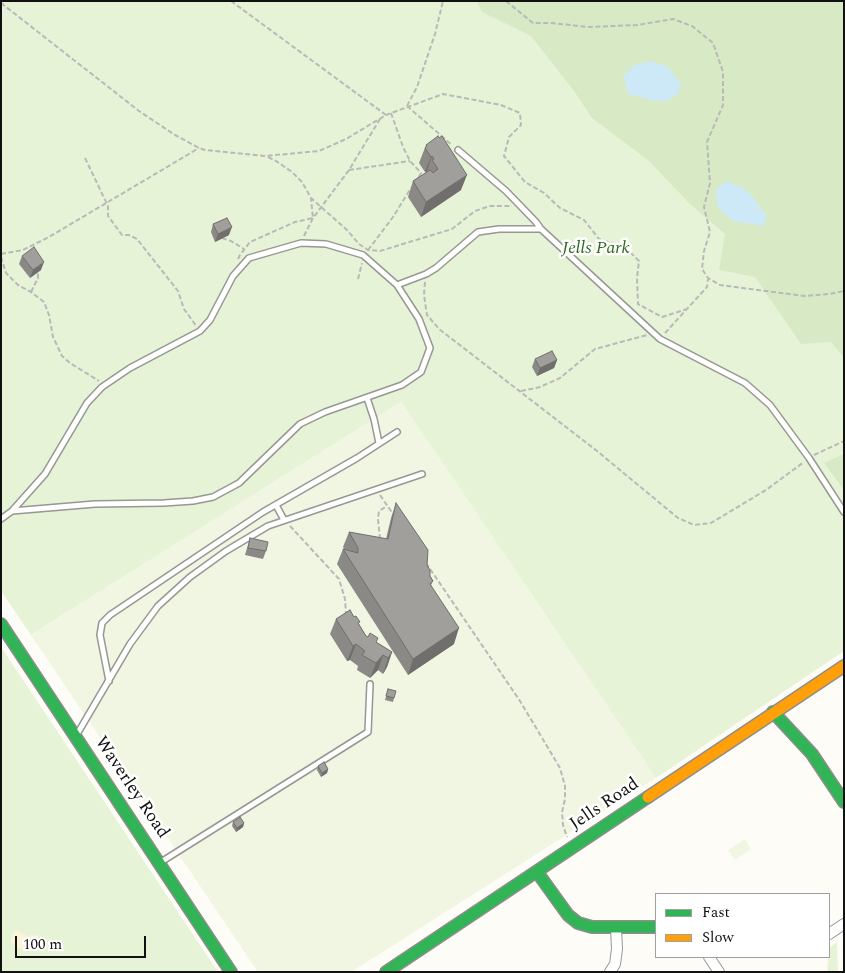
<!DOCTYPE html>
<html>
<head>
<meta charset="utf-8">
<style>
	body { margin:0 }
	#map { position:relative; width:845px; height:973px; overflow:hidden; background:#fdfcf7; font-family:Spectral,serif }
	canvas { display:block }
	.frame { position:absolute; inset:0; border:2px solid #111; pointer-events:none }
	.legend { position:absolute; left:655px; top:893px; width:175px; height:65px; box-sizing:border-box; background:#fff; border:1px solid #a0a0a0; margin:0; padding:6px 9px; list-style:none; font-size:15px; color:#111 }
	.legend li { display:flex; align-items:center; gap:10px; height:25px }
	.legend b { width:25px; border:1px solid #a0a0a0 }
	.scale { position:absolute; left:15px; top:936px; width:131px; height:22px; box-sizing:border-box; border:2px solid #111; border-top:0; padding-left:6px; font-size:15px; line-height:18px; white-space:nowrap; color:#111; -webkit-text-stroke:4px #fff; paint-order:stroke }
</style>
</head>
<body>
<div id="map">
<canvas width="845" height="973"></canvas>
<div class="frame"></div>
<ul class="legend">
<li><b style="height:6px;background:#30b455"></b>Fast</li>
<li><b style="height:6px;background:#ff9f0a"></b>Slow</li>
</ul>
<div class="scale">100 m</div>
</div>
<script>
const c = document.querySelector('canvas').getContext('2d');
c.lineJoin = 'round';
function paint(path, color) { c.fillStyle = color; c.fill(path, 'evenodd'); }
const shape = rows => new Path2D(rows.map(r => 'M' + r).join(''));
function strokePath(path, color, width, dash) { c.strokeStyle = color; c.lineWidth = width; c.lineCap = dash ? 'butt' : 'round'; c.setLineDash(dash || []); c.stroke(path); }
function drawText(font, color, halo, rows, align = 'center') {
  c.font = font + ' Spectral,serif'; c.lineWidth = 5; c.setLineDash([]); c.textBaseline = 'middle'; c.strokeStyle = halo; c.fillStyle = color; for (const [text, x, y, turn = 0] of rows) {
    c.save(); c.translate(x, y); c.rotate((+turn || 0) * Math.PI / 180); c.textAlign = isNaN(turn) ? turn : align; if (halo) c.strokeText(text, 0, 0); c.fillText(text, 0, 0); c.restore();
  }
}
paint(shape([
	[1,1,844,1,844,651,656,778,401,402,31,635,1,591],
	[1,647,218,972,1,972],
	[837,942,838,972,827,972,829,948]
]), '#e7f3d7');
paint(shape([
	[477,1,844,1,844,358,831,342,801,344,755,277,719,270,725,234,690,204,649,161,592,118,574,91,531,36,482,12],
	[743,188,752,196,767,217,734,221,723,213,717,204],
	[844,454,844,490,824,463]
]), '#d8eac5');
paint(shape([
	[16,930,29,937,32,935,38,936,39,943,33,948,27,949,16,948,11,941,13,933]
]), '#fcf4d9');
paint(shape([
	[401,402,656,778,351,972,258,972,31,635],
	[745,839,751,849,735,860,728,850]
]), '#f0f6e1');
paint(shape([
	[652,61,668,67,681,84,678,94,666,101,655,101,628,94,624,78,626,73,635,65],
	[726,181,743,188,752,196,767,217,763,226,734,221,723,213,717,204,716,190]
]), '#cde8f7');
const lane = shape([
	[458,150,506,191,536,222,541,229],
	[397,285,426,274,436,268,478,232,499,229,541,229,660,339,745,383,770,405,809,458,844,512],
	[367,398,374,419,379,443],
	[276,505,284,520],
	[1,519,12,511,45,474,87,403,102,387,130,368,200,331,210,320,233,276,249,258,301,243,326,244,363,255,397,285,419,319,430,348,421,372,402,385,325,412,300,424,239,483,213,497,193,501,164,503,95,504,12,511],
	[109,681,100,635,102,623,110,615,263,512,357,458,397,432],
	[76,736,130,644,158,606,190,577,226,551,268,526,422,474],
	[161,862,368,732,370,684]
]);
const street = shape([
	[829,934,844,924],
	[709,957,719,972],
	[610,972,615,964,617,949,616,928]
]);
const fast = shape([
	[1,624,231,972],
	[773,712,812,754,844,802],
	[537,872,568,915,578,923,592,927,656,927],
	[386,972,648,797]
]);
const slow = shape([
	[648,797,844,666]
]);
strokePath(lane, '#979795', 8);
strokePath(street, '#979795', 12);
strokePath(fast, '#8e8d8b', 14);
strokePath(slow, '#8e8d8b', 14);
strokePath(shape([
	[231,1,386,115],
	[506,1,533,23,552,23,588,27,637,25,673,19,692,26,713,43,723,72,723,105,707,142,710,183,704,207,710,232,704,251,702,269,708,278,720,285,804,296,829,294,844,291],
	[1,3,139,111,175,135,199,148,205,150,265,156,319,151,346,139,386,115,443,94,501,105,520,113,521,125,509,137,504,156,525,182,544,193,560,208,584,220,599,239,625,247,639,261,637,278,638,304,662,317,687,309],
	[407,106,417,87,435,34,443,1],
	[407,106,452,145],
	[391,113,403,147,410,161,421,173,417,180],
	[268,157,276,161,292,172,302,182,311,198,347,230,359,244,368,250,380,251,452,229,475,211,490,206,512,206],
	[85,158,108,206,108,216,122,235,129,235,137,239,178,291,184,309,197,327],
	[349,170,410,161],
	[304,236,313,218,349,170,380,119],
	[222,238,231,241,244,249],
	[368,250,393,217,411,188],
	[1,254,23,250,49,237,199,148],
	[1,257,6,273,18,285,31,292,44,302,49,315,53,337,62,356,70,363,99,381],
	[238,259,240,255,250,242,295,222,313,218,311,199],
	[358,279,362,263],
	[425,282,424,295,427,315,439,329,597,451,678,518,694,525,711,523,766,490,804,462],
	[31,292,38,278,38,273],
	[665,333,707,287,708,279],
	[521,391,540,387,560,378,595,349,647,335],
	[814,455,844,441],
	[380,495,393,514],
	[290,526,339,579,345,599,346,614],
	[380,539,378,519,379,511,387,506],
	[426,563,520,701,560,768,565,786,565,799,562,812,563,825,567,837]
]), '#b9b9b8', 2, [5, 2.5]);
strokePath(lane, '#fffffe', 5);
strokePath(street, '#fffffe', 10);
strokePath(fast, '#30b455', 11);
strokePath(slow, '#ff9f0a', 11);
paint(shape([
	[426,145,461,190,421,217,408,197,413,181,427,172,425,172,419,163],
	[213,224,229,235,215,242,211,232],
	[22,256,41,270,30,278,19,264],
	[535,359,557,360,554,368,537,376,532,367],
	[396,503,427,565,430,576,433,581,431,585,454,644,408,675,337,564,343,549,345,550,343,547,349,532,386,539,391,518],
	[250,538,266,551,263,559,245,555],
	[336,619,359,624,366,636,392,652,387,667,383,674,378,670,370,678,357,670,358,666,350,660,347,661,330,634],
	[388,689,394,698,393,702,385,700],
	[318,766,328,769,327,773,321,777,317,770],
	[233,822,244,823,243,827,236,832,232,826]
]), '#8a8986');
paint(shape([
	[432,156,427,171,425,172,431,157],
	[467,175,461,190,421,217,426,202],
	[232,227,229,235,215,242,218,234],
	[44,262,41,270,30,278,33,270],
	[557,360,554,368,537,376,540,368],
	[459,628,454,644,408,675,413,659],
	[356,644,350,660,347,661,353,646],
	[392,652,387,667,383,674,388,658],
	[383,655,378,670,370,678,376,663],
	[328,769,327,773,321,777,322,773],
	[244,823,243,827,236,832,237,828]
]), '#716f6d');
const building = shape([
	[438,136,439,138,442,136,467,175,426,202,413,181,430,170,433,173,438,169,432,160,434,159,432,156,431,157,425,148,427,146,426,145,438,136],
	[227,218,232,227,218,234,213,224,227,218],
	[34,247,44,262,33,270,22,256,34,247],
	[552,351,557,360,540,368,535,359,552,351],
	[396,503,428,550,427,565,430,570,430,576,433,581,430,584,459,628,413,659,343,549,358,553,358,548,349,532,388,539,396,503],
	[250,538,268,542,266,551,248,548,250,538],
	[350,610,354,617,356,616,360,622,358,623,366,636,368,637,370,633,378,638,376,642,392,652,388,658,383,655,376,663,362,655,365,651,356,644,353,646,336,619,350,610],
	[388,689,396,691,394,698,386,696,388,689],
	[324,762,328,769,322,773,318,766,324,762],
	[240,817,244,823,237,828,233,822,240,817]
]);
paint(building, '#a19f9c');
strokePath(building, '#716f6d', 1);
drawText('italic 18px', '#2f6b1f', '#fff', [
	["Jells Park",596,249]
]);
drawText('18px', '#111', '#fff', [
	["Waverley Road",131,788,56],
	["Jells Road",605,805,-34]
]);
</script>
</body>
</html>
